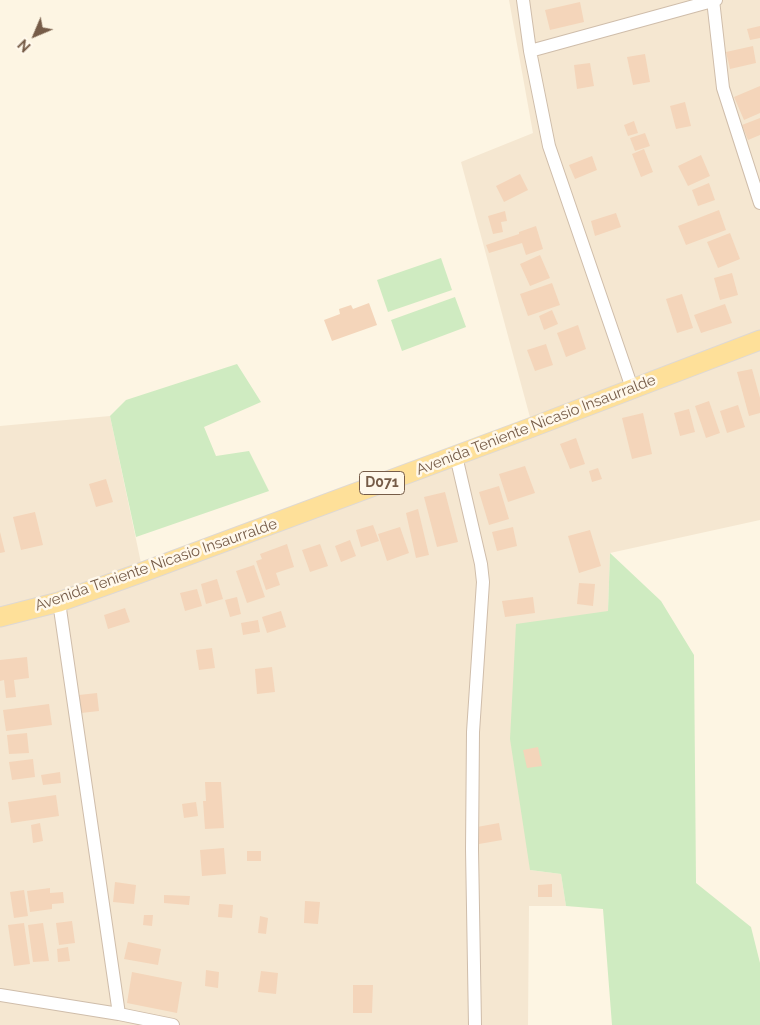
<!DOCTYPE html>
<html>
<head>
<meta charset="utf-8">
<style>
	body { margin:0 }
	#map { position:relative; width:760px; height:1025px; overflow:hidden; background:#fdf5e3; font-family:Raleway,sans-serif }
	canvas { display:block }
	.north { position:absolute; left:10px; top:10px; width:50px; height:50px; -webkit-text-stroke:4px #fff8eb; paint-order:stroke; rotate:225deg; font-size:14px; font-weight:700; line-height:20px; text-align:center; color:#765c48 }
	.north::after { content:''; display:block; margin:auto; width:18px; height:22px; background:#765c48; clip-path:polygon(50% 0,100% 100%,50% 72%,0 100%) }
</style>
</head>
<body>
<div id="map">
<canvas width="760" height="1025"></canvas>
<div class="north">N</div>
</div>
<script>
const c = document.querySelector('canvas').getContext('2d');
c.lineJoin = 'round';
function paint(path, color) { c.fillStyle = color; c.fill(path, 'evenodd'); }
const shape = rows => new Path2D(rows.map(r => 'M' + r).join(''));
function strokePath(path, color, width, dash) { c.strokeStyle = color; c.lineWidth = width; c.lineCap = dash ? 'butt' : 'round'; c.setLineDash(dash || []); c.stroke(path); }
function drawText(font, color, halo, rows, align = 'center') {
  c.font = font + ' Raleway,sans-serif'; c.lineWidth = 5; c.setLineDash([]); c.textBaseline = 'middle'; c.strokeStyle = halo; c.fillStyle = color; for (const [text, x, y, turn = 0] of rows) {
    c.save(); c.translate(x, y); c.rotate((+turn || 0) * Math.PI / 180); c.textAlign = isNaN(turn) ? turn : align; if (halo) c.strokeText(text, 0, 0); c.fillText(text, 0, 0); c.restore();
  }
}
paint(shape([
	[509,0,760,0,760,520,610,553,608,611,530,870,561,874,566,906,529,906,528,1025,0,1025,0,426,110,416,141,563,531,421,461,162,533,133]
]), '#f5e7d1');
paint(shape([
	[441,258,452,290,388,312,377,280],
	[455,297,466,327,402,351,391,320],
	[237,364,261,402,204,427,216,456,249,451,269,491,136,537,110,416,126,400],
	[610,553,661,601,694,655,696,883,751,927,760,963,760,1025,612,1025,603,909,566,906,561,874,530,870,510,739,516,624,608,611]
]), '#cfebc1');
paint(shape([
	[580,2,584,22,550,30,545,10],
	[760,26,760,38,750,40,747,29],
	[753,46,756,63,730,69,726,52],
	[645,54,650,82,633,85,627,57],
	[590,63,594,86,577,89,574,65],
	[760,86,760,113,744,120,734,97],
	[685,102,691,126,676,129,670,106],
	[760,118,760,135,748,140,742,125],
	[634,121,638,133,628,136,624,125],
	[645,133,650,146,635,151,630,138],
	[644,149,653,172,641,177,632,154],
	[701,155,710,176,688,186,678,166],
	[592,156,597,170,575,179,569,165],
	[520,174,528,190,504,202,496,186],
	[709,183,715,200,698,206,692,190],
	[719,210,726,230,686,245,678,226],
	[505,211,507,221,501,222,503,232,493,234,488,216],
	[616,213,621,227,595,236,591,221],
	[536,226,543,249,526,255,522,243,489,253,486,245,519,234,519,232],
	[730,233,740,259,718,268,707,242],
	[540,255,550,278,530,286,520,264],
	[732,273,738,295,720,300,714,278],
	[552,283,560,305,528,316,520,294],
	[682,294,693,328,677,333,666,299],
	[369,303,377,325,332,341,324,320,340,314,339,309,351,305,353,309],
	[725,304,732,323,701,333,694,315],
	[552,310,558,324,544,330,539,316],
	[578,325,586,349,566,357,557,333],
	[546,344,553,365,535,371,527,350],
	[752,369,760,398,760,413,749,416,737,372],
	[709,401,720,433,706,438,695,406],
	[738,405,745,427,727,433,720,411],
	[689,409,695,432,680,436,674,413],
	[643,413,652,454,632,459,622,418],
	[576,438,585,464,570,469,560,444],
	[525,466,535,493,508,502,499,474],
	[598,468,602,479,592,482,589,471],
	[106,479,113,502,96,507,89,484],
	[499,486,509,519,489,525,479,492],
	[445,492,458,542,437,547,424,497],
	[418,509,429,555,416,558,406,513],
	[35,512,43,545,21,550,13,517],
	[373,525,379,541,361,547,356,530],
	[400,527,409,553,387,561,378,534],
	[513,527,517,546,497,551,492,532],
	[590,530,601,566,579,573,568,536],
	[0,532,5,552,0,553],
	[350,540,356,556,341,562,335,546],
	[287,544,294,567,276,573,280,585,266,590,256,561,262,559,260,554],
	[320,544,328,566,310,572,302,550],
	[254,565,265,597,247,603,236,571],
	[217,579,223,599,206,604,201,584],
	[579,583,595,584,593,606,577,604],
	[197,589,202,606,185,611,180,593],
	[237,597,241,614,230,617,225,600],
	[533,597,535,613,505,617,502,601],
	[125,608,130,622,108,629,104,615],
	[281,611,286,627,267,633,262,617],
	[258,620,260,632,243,635,241,623],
	[212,648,215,668,199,670,196,650],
	[27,657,29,678,14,680,16,697,6,698,4,680,0,681,0,660],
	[272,667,275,692,257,694,255,669],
	[97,693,99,711,81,713,79,695],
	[49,704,52,725,6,731,3,710],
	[27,733,29,753,9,754,7,735],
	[538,747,542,766,527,768,523,750],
	[33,759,35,777,12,780,9,762],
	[60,772,61,783,43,785,41,775],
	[205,782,221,782,224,828,205,829,203,801,206,801],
	[56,795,59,816,11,823,8,802],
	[196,802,198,816,184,818,182,804],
	[40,823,43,841,33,843,31,825],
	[499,823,502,840,479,844,477,827],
	[224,848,226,874,202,876,200,850],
	[247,851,261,851,261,861,247,861],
	[115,882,136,885,134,904,113,902],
	[552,884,552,897,538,897,538,885],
	[50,888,50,893,63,892,64,903,52,904,52,909,30,912,27,891],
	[24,890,28,916,14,918,10,892],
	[164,895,190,896,189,905,164,903],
	[305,901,320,902,318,924,304,923],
	[219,904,233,905,232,918,218,917],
	[144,915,153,915,152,926,143,925],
	[260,916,268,918,266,934,258,933],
	[72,921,75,943,59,945,56,923],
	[24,923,30,964,14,966,8,925],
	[43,923,49,961,33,962,28,925],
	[128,942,161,949,158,965,124,959],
	[68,947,70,961,58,962,57,949],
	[206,970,219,972,218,988,205,986],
	[261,971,278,973,276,994,258,992],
	[132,972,182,982,177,1013,127,1003],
	[353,985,373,985,372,1013,353,1013]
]), '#f4d5ba');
const minor = shape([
	[523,0,530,51,549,146,632,388],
	[713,0,723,88,760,203],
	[530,51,716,0],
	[456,456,481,564,483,582,473,732,472,849,475,1025],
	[59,602,119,1014],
	[0,995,119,1014,173,1025]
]);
const primary = shape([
	[0,617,59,602,143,572,530,428,760,340]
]);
strokePath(minor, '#cfbdaa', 14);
strokePath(primary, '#ded8d3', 21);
strokePath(minor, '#fff', 12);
strokePath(primary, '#fee099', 19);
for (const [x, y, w] of [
	[382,483,45]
]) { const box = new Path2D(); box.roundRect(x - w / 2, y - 11.5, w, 23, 4); c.fillStyle = '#fff8eb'; c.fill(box); strokePath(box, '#765c48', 1); }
drawText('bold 14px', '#765c48', null, [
	["D071",382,483]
]);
drawText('15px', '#765c48', '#fff8eb', [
	["Avenida Teniente Nicasio Insaurralde",536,425,-21],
	["Avenida Teniente Nicasio Insaurralde",156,565,-19]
]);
</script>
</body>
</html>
